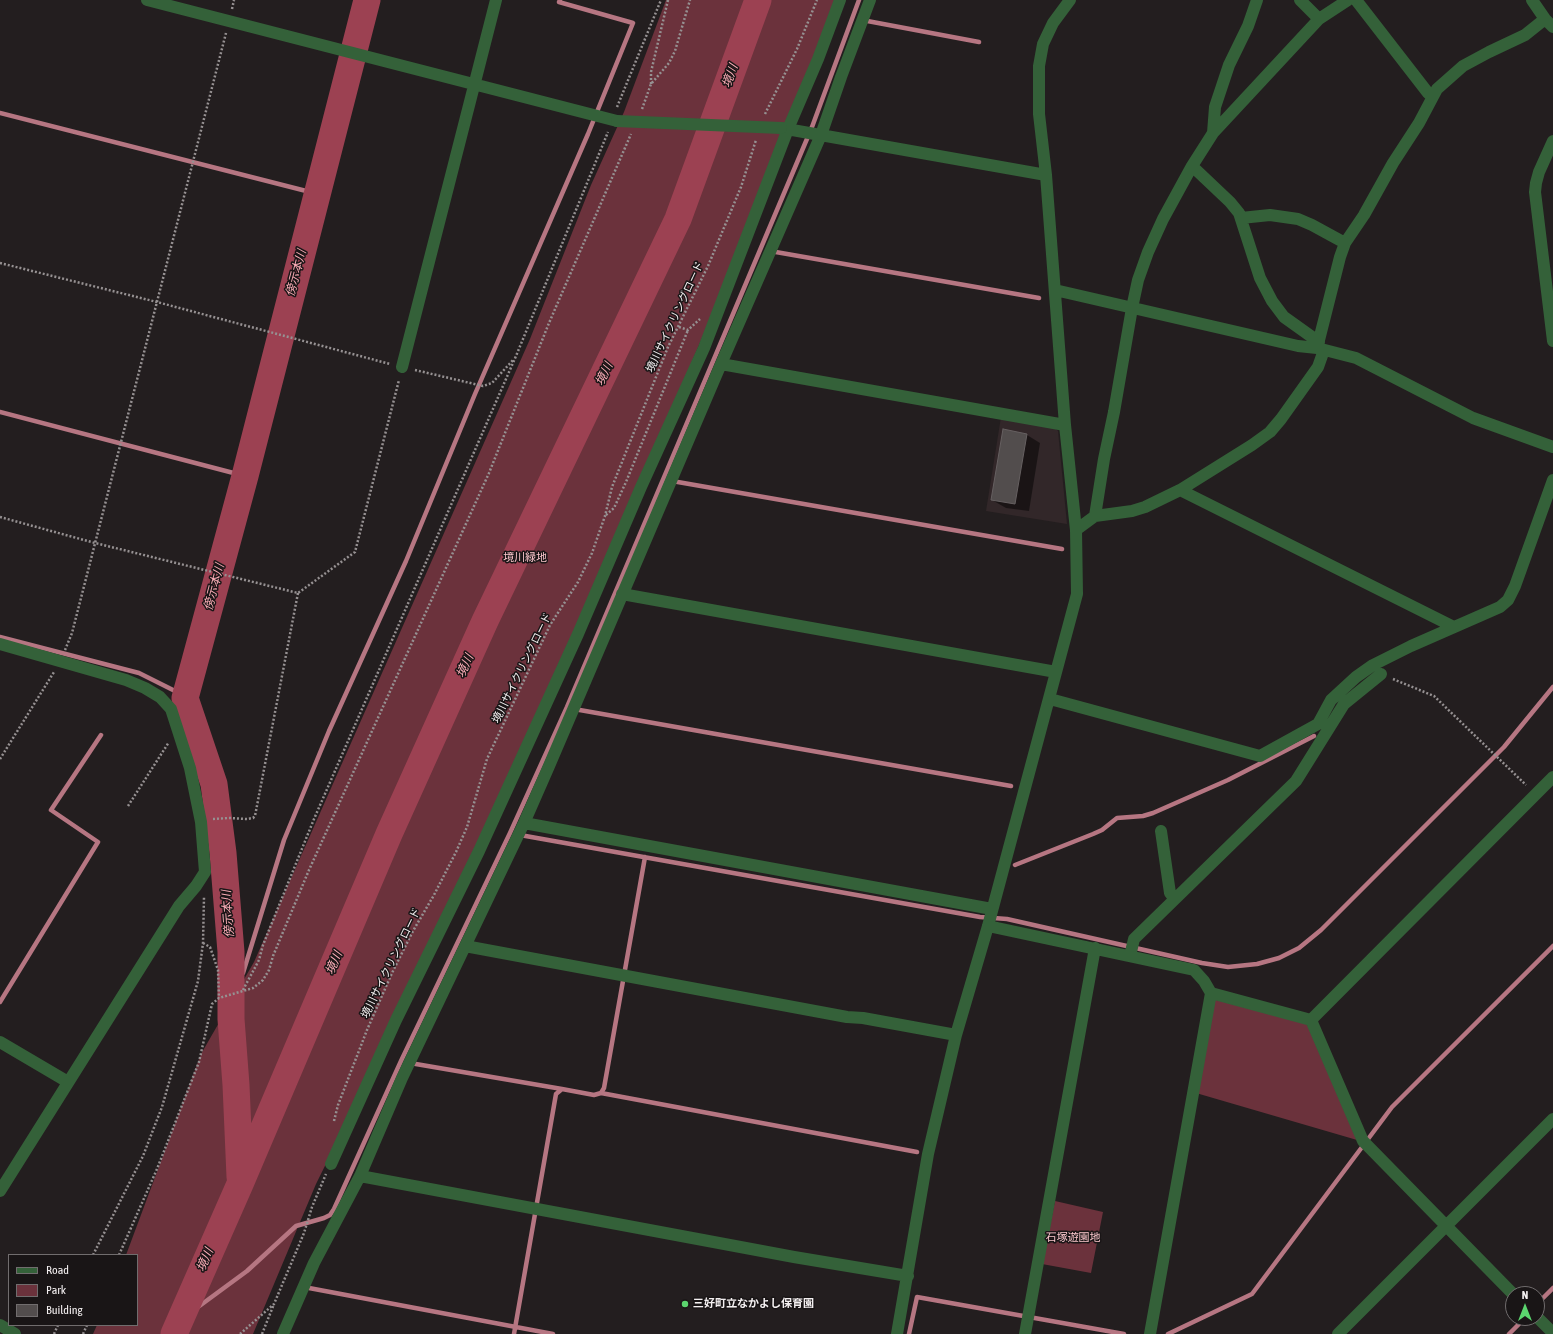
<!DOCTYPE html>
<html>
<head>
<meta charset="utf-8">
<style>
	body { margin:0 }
	#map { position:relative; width:1553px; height:1334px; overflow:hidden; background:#231e1f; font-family:"Asap Condensed",sans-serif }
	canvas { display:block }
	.legend { position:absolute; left:8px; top:1254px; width:130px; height:72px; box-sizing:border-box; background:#191516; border:1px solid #716d6e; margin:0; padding:5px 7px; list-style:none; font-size:12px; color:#f4f0f1 }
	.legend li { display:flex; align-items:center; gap:8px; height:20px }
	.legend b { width:20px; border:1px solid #716d6e }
	.north { position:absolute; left:1505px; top:1286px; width:40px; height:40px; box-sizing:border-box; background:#191516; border:1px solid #716d6e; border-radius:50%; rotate:0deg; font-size:11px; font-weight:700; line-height:16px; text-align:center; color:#f4f0f1 }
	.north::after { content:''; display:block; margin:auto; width:14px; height:18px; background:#5bd56e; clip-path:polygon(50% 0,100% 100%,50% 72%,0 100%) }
</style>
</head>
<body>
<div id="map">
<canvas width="1553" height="1334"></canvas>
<ul class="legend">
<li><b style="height:5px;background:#346139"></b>Road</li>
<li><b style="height:11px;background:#6b323c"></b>Park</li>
<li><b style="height:11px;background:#524d4d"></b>Building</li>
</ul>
<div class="north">N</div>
</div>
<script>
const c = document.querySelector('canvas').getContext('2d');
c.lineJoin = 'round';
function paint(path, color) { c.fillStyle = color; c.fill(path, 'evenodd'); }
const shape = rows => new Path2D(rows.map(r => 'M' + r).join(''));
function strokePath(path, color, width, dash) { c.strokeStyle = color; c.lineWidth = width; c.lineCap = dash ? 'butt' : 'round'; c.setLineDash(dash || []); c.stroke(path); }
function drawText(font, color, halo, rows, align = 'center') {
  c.font = font + ' "Asap Condensed","Noto Sans JP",sans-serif'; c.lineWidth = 3; c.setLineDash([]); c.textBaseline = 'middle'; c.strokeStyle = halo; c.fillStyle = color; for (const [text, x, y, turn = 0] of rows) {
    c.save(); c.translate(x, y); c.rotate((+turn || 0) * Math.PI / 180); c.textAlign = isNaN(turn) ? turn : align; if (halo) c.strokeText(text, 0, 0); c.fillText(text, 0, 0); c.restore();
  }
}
paint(shape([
	[1001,417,1055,428,1058,431,1067,524,986,511]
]), '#322729');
paint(shape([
	[666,0,843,0,779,157,503,806,316,1184,253,1334,93,1334,97,1325,137,1325,137,1255,126,1255,201,1054,254,962,530,339,591,185,624,112],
	[1213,999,1307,1024,1357,1140,1196,1093],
	[1055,1201,1103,1212,1091,1273,1042,1264]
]), '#6b323c');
paint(shape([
	[1027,435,1040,443,1029,511,1006,508,992,500]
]), '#0007');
strokePath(shape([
	[862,20,979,42],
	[0,113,318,194],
	[770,251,1039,298],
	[0,412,245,476],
	[672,481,1062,549],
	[0,637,139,673,173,690,185,698],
	[574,709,1011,786],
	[520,835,980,917,1007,919,1202,963,1228,967,1257,964,1279,958,1299,948,1321,930,1504,747,1553,687],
	[1015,865,1093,834,1102,830,1117,818,1143,816,1153,813,1228,780,1314,736],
	[230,977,237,978,243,973,284,840,329,731,406,561,475,394,588,134,633,23,559,2,560,0],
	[0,1002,98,842,51,810,101,735],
	[410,1063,562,1089],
	[601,1093,917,1152],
	[309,1288,553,1334],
	[1537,1304,1553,1288],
	[179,1321,247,1271,296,1226,324,1218,330,1215,334,1209,401,1061,510,833,567,707,812,127,859,0],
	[514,1334,556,1094,562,1089,594,1095,601,1093,604,1088,645,857],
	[909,1334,917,1297,1124,1334],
	[1168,1334,1252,1294,1392,1107,1553,946],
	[1509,1334,1525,1318]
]), '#b67682', 4.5);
strokePath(shape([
	[240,1177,236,1085,231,1019,231,952,223,853,214,784,185,698,245,476,367,0],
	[174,1334,240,1184,389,834,485,621,678,219,758,0]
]), '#9c4152', 27);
const building = shape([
	[1003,429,1027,434,1015,504,991,500,1003,429]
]);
paint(building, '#524d4d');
strokePath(building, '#666061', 1);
strokePath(shape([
	[232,9,234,0],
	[651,84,651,72,668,0],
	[617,107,661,0],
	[642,109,651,84,669,63,675,51,690,0],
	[765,114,797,49,817,0],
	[0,263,157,302,390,364],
	[679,327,688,330,700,319],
	[415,370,483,386,492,383,514,359],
	[606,515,614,508,626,482,688,330],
	[0,517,95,543,298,593,355,552,399,380],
	[65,650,72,633,226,33],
	[1393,679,1434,696,1526,785],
	[0,759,54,672],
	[128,806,169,742],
	[213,819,229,818,247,819,253,818,255,816,298,593],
	[203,943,210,947,218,970,219,998],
	[243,990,259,960,263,945,314,819,516,356,608,132],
	[334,1121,338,1105,367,1030,392,973,413,931,434,895,456,852,467,827,487,759,550,625,578,582,592,553,605,516,612,487,668,347,708,266,741,187,756,140],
	[93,1255,143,1156,162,1107,198,981,203,943,204,897],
	[119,1255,157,1169,199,1062,212,1004,219,998,253,988,263,980,269,970,273,956,309,870,489,473,549,323,631,134],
	[54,1334,58,1325],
	[83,1334,87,1325],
	[240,1334,274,1304,304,1233,312,1207,326,1174],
	[262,1334,274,1304]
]), '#969192', 2.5, [2, 2]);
strokePath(shape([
	[147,0,617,121],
	[1300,0,1319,19],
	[1356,0,1428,93,1433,96],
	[1532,0,1545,19,1553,27],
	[781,128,1046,175],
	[1213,133,1215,107,1229,65,1248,26,1257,0],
	[1553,141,1539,172,1536,183,1535,192,1553,341],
	[1192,166,1230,202,1239,213,1260,278,1272,301,1284,317,1319,342],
	[1241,218,1270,215,1298,219,1312,225,1345,243],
	[1055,290,1298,346,1317,348,1356,358,1473,418,1553,447],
	[1317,348,1340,257,1345,243,1364,215,1393,163,1419,123,1437,89,1463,66,1489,52,1525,35,1545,19],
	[721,364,1065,425],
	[402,367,496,0],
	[1180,490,1454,627],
	[1095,516,1104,459,1114,412,1132,308,1138,280,1148,252,1163,219,1192,166,1213,133,1319,19,1348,0],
	[1076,530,1095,516,1132,511,1145,507,1180,490,1252,445,1270,432,1281,419,1318,367,1324,350],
	[622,594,1056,672],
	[0,644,126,680,145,688,160,697,171,709,190,768,201,822,205,872,196,886,179,906,0,1191],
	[1050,699,1260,756,1318,724,1331,700,1356,677,1373,665,1411,646,1500,607,1508,600,1515,586,1553,480],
	[524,823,992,909],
	[1161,831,1170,893,1175,899],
	[988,926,1194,970,1204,981,1211,993,1150,1334],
	[465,946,847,1017,863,1018,956,1035],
	[1130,956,1134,939,1296,781,1344,704,1381,674],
	[1211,993,1311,1020],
	[1311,1020,1363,1141,1513,1294],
	[1311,1020,1553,777],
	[0,1042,68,1082],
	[331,1164,396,1020,479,851,578,634,641,487,704,348,788,129,818,59,840,0],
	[360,1176,794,1257,908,1276],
	[1537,1317,1553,1333],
	[0,1325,15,1334],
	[283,1334,314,1263,360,1176,402,1078,524,823,549,766,721,364,821,135,841,77,870,0],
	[897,1334,928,1154,956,1035,988,926,1077,594,1076,530,1065,425,1046,175,1039,114,1039,66,1043,44,1053,23,1070,0],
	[1025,1334,1095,948],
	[1338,1334,1553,1119]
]), '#346139', 12);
strokePath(shape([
	[617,121,781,128]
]), '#346139', 12);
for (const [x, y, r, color] of [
	[685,1304,4,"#5bd56e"]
]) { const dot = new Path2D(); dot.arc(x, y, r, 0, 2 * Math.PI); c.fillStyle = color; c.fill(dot); strokePath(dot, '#191516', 1.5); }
drawText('11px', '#f4f0f1', '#191516', [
	["境川サイクリングロード",675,317,-65],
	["境川サイクリングロード",522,668,-64],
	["境川サイクリングロード",391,963,-64]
]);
drawText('11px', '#fcc7cd', '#191516', [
	["境川緑地",525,558],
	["石塚遊園地",1073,1238]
]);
drawText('bold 11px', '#f4f0f1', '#191516', [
	["三好町立なかよし保育園",693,1304]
], 'left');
drawText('italic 12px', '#fbadb7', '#191516', [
	["境川",730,76,-70],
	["傍示本川",296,273,-75],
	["境川",604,374,-64],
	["傍示本川",214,587,-75],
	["境川",465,666,-66],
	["傍示本川",228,914,-94],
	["境川",334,963,-67],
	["境川",205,1260,-67]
]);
</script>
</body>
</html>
